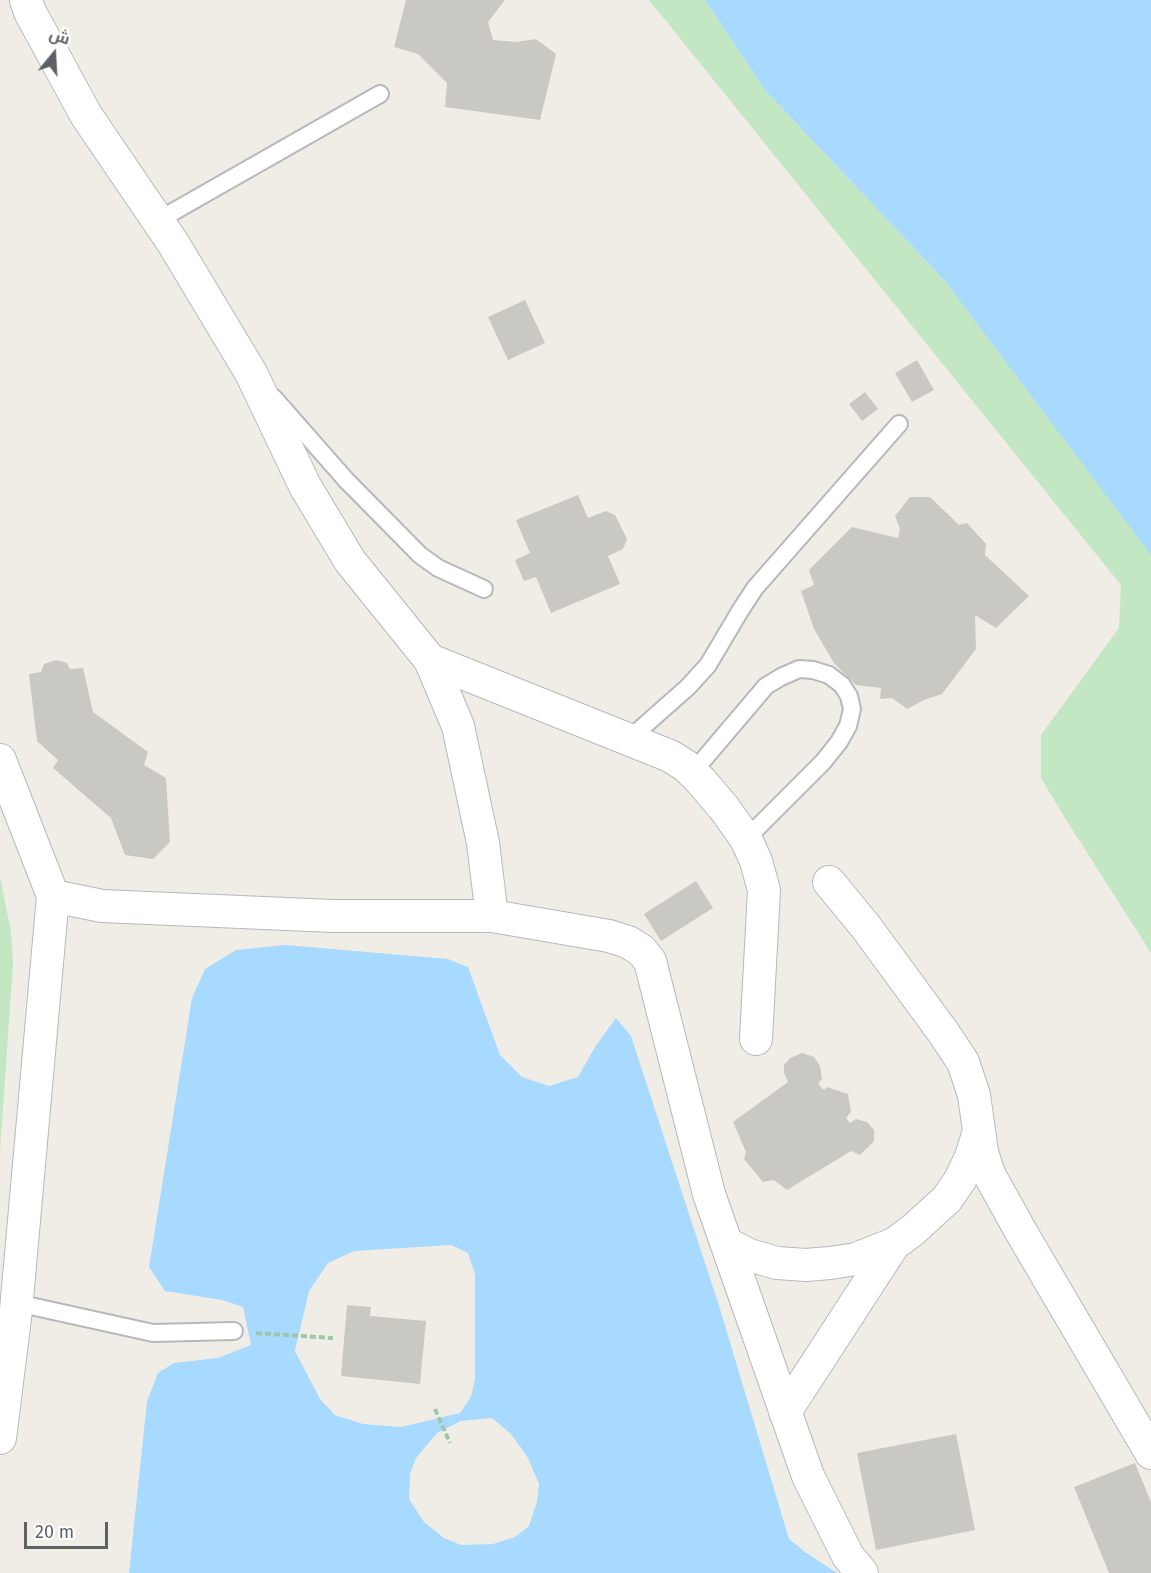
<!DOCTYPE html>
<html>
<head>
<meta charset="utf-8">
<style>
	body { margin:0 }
	#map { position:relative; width:1151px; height:1573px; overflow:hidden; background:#f0ede6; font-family:"Fira Sans",Cairo,sans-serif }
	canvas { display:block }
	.north { position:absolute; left:24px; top:24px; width:60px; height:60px; -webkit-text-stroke:4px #fff; paint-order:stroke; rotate:18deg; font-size:16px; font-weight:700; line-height:24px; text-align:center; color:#5d6166 }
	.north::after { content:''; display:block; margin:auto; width:21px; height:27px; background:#5d6166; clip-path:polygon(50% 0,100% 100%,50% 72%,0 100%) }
	.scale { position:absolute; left:24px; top:1522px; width:84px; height:27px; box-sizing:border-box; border:3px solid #5d6166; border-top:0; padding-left:8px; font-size:18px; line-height:21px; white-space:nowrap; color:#5d6166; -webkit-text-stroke:4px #fff; paint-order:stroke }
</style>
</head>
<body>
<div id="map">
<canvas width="1151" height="1573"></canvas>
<div class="north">ش</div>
<div class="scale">20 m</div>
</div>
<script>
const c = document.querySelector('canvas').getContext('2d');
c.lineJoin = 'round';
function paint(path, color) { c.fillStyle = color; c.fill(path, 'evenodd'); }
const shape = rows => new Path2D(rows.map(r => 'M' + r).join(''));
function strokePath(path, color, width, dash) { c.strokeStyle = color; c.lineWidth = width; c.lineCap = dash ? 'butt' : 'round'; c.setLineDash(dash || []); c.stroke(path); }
paint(shape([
	[649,0,705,0,765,90,945,281,1149,550,1151,555,1151,953,1065,818,1041,778,1041,735,1119,628,1121,585],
	[0,877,11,932,13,964,0,1151]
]), '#c3e6c3');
paint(shape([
	[705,0,1151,0,1151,555,945,281,765,90],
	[286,945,448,959,468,967,500,1055,522,1077,549,1086,578,1077,595,1047,616,1018,631,1036,720,1309,789,1539,805,1552,837,1573,129,1573,147,1401,158,1373,174,1363,218,1358,251,1345,243,1307,222,1300,165,1291,149,1267,192,998,205,969,236,950],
	[451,1245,468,1253,475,1274,475,1379,471,1397,460,1413,401,1427,363,1424,335,1415,320,1399,295,1351,309,1291,328,1263,354,1251],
	[492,1418,511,1434,528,1458,539,1484,537,1502,529,1526,515,1537,493,1544,461,1545,444,1538,424,1522,409,1499,410,1474,416,1458,437,1433,461,1421]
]), '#a8d9fe');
paint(shape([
	[406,0,505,0,488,22,493,40,516,42,536,39,556,54,540,120,445,107,447,83,418,54,394,47],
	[525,300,545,343,508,360,488,317],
	[917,360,934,390,912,402,895,373],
	[865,392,878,409,862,421,849,404],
	[578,495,588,518,606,511,615,515,627,539,623,549,608,556,620,584,551,613,536,577,524,581,515,560,530,553,516,520],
	[910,497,930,497,959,525,967,523,986,544,985,555,1029,596,996,628,975,615,976,649,942,694,924,700,907,709,892,698,880,699,881,688,856,685,834,663,814,629,801,591,814,585,809,570,852,527,898,538,900,529,895,516],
	[56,660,67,663,70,669,83,668,93,712,148,752,144,765,166,778,170,842,153,859,125,855,111,818,53,768,58,760,37,741,29,674,41,672,44,664],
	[696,881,713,908,661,941,644,914],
	[802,1053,814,1057,820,1066,822,1079,818,1084,824,1090,827,1087,848,1094,851,1112,846,1118,850,1123,856,1119,867,1122,874,1130,874,1141,860,1155,851,1151,787,1190,774,1180,763,1182,744,1159,746,1152,733,1122,788,1082,784,1073,784,1065,790,1058],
	[347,1305,371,1307,370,1316,426,1321,420,1384,341,1376],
	[956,1434,975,1530,876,1550,857,1453],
	[1135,1463,1151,1502,1151,1573,1109,1573,1074,1487]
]), '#cac8c3');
const lane = shape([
	[157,221,380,94],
	[274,398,346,480,420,555,438,568,484,589],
	[628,740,688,687,708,665,740,611,755,588,899,424],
	[693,772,766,686,781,677,799,669,813,670,829,675,842,685,849,696,852,709,848,726,839,742,823,762,746,839],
	[17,1303,153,1333,234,1331]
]);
const street = shape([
	[430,660,670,756,686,766,701,781,724,808,746,839,756,861,764,890,756,1039],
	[0,760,53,896,102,906,333,916,492,916,483,843,458,726,430,660,350,561,305,486,251,373,173,243,86,115,30,12,26,0],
	[829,882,866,927,943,1032,963,1062,974,1095,982,1152,989,1174,1020,1230,1151,1453],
	[492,916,609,936,628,942,641,950,650,961,709,1194,808,1476,848,1556,862,1573],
	[726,1243,749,1255,777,1263,806,1265,830,1263,856,1259,894,1244,913,1230,947,1199,960,1180,971,1157,979,1131],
	[785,1412,894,1244],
	[0,1438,16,1310,53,896]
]);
strokePath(lane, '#b6b8bc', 20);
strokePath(street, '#b6b8bc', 34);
strokePath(shape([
	[256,1333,333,1338],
	[435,1409,450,1443]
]), '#9cc7a8', 4, [6, 3]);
strokePath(lane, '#fff', 16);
strokePath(street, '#fff', 32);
</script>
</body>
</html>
